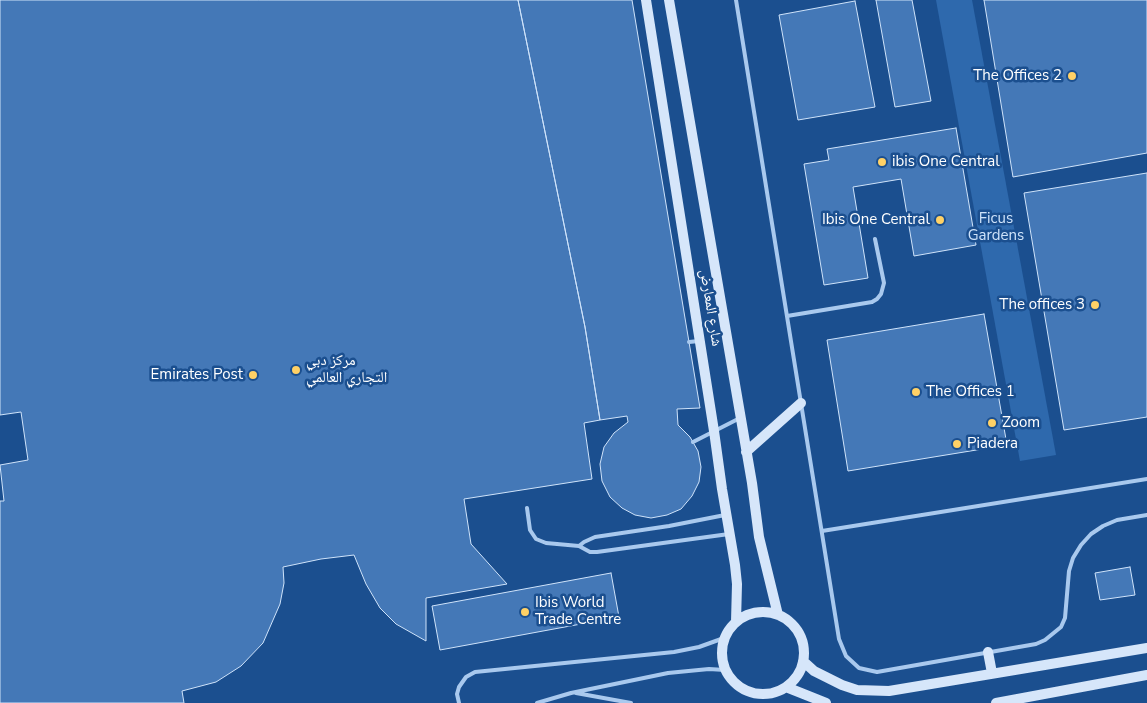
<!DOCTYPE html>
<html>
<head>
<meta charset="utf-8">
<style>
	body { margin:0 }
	canvas { display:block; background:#1b4f8f }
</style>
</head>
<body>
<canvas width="1147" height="703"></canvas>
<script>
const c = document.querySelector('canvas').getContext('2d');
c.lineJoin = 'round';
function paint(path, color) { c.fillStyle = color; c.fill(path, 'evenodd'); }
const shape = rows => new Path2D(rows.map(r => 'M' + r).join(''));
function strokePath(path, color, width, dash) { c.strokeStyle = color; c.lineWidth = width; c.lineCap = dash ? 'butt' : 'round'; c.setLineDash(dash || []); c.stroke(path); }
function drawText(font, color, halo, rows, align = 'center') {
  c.font = font + ' "Nunito Sans","Noto Naskh Arabic",sans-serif'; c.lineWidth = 5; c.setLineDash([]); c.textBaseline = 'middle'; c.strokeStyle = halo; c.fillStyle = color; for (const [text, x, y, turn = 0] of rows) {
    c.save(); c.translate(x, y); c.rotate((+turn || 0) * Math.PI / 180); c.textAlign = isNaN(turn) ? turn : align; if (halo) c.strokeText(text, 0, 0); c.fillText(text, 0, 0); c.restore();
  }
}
paint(shape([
	[936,0,972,0,1056,455,1020,461]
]), '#2e69ad');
const building = shape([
	[0,0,518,0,585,327,600,420,584,423,592,479,464,499,471,544,507,584,426,598,426,641,396,624,380,608,366,584,354,555,321,559,283,567,284,583,280,604,263,643,241,666,216,682,182,691,184,703,0,703,0,501,4,501,0,465,28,460,21,412,0,415,0,0],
	[518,0,632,0,700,408,677,409,678,425,690,437,698,451,701,467,699,482,692,496,681,509,667,515,651,518,635,515,622,508,610,497,602,481,600,464,604,447,614,433,628,422,627,416,600,420,585,327,518,0],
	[876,0,912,0,931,101,895,107,876,0],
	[984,0,1147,0,1147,153,1013,177,984,0],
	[855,1,875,107,798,120,779,15,855,1],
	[956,128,976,245,914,256,901,179,853,187,868,278,824,285,804,164,829,160,827,149,956,128],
	[1147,173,1147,417,1064,430,1024,193,1147,173],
	[984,314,1007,445,848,471,827,340,984,314],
	[1130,567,1135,595,1100,600,1095,573,1130,567],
	[611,573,619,617,440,650,432,606,611,573]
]);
paint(building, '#4478b7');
strokePath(building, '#cfe3fa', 1);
strokePath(shape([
	[736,0,839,639,846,656,859,668,877,672,1036,644,1045,640,1061,627,1065,618,1069,571,1073,558,1081,545,1091,534,1103,526,1117,520,1147,515],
	[787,316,872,302,877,299,881,294,884,283,875,239],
	[689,342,699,341],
	[693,442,740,418],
	[527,508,530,530,536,539,546,543,579,546,590,552,597,552,729,534],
	[822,531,1147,479],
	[579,546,584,542,595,537,669,526,725,515],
	[576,693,631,703],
	[459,703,457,694,459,687,466,677,475,672,674,652,699,647,724,638],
	[537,703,571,693,668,673,709,669,725,670]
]), '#a9c9ee', 4);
strokePath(shape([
	[646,0,714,431,722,489,735,565,737,584,736,622],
	[669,0,752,483,759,537,778,615],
	[746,452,801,403],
	'722 653a41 41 0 1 1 82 0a41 41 0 1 1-82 0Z',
	[988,652,992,673],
	[803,661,814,671,842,685,857,690,889,691,1147,648],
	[786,687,826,703],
	[996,703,1147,675]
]), '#d6e6fa', 10);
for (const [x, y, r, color] of [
	[1072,76,5,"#ffd166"],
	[882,162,5,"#ffd166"],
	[940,220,5,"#ffd166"],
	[1095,305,5,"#ffd166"],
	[296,370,5,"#ffd166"],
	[253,375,5,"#ffd166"],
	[916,392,5,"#ffd166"],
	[992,423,5,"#ffd166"],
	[957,444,5,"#ffd166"],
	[525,612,5,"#ffd166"]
]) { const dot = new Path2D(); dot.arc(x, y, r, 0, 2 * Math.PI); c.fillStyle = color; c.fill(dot); strokePath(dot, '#1b4f8f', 2); }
drawText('15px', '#fff', '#1b4f8f', [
	["The Offices 2",1062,76,"right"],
	["ibis One Central",892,162],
	["Ibis One Central",930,220,"right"],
	["The offices 3",1085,305,"right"],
	["مركز دبي",306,361],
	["التجاري العالمي",306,378],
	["Emirates Post",243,375,"right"],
	["The Offices 1",926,392],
	["Zoom",1002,423],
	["Piadera",967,444],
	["Ibis World",535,603],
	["Trade Centre",535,620]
], 'left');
drawText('15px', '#cfe3fa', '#1b4f8f', [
	["Ficus",996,219],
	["Gardens",996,236]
]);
drawText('15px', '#fff', '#1b4f8f', [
	["شارع المعارض",710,308,81]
]);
</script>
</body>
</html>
